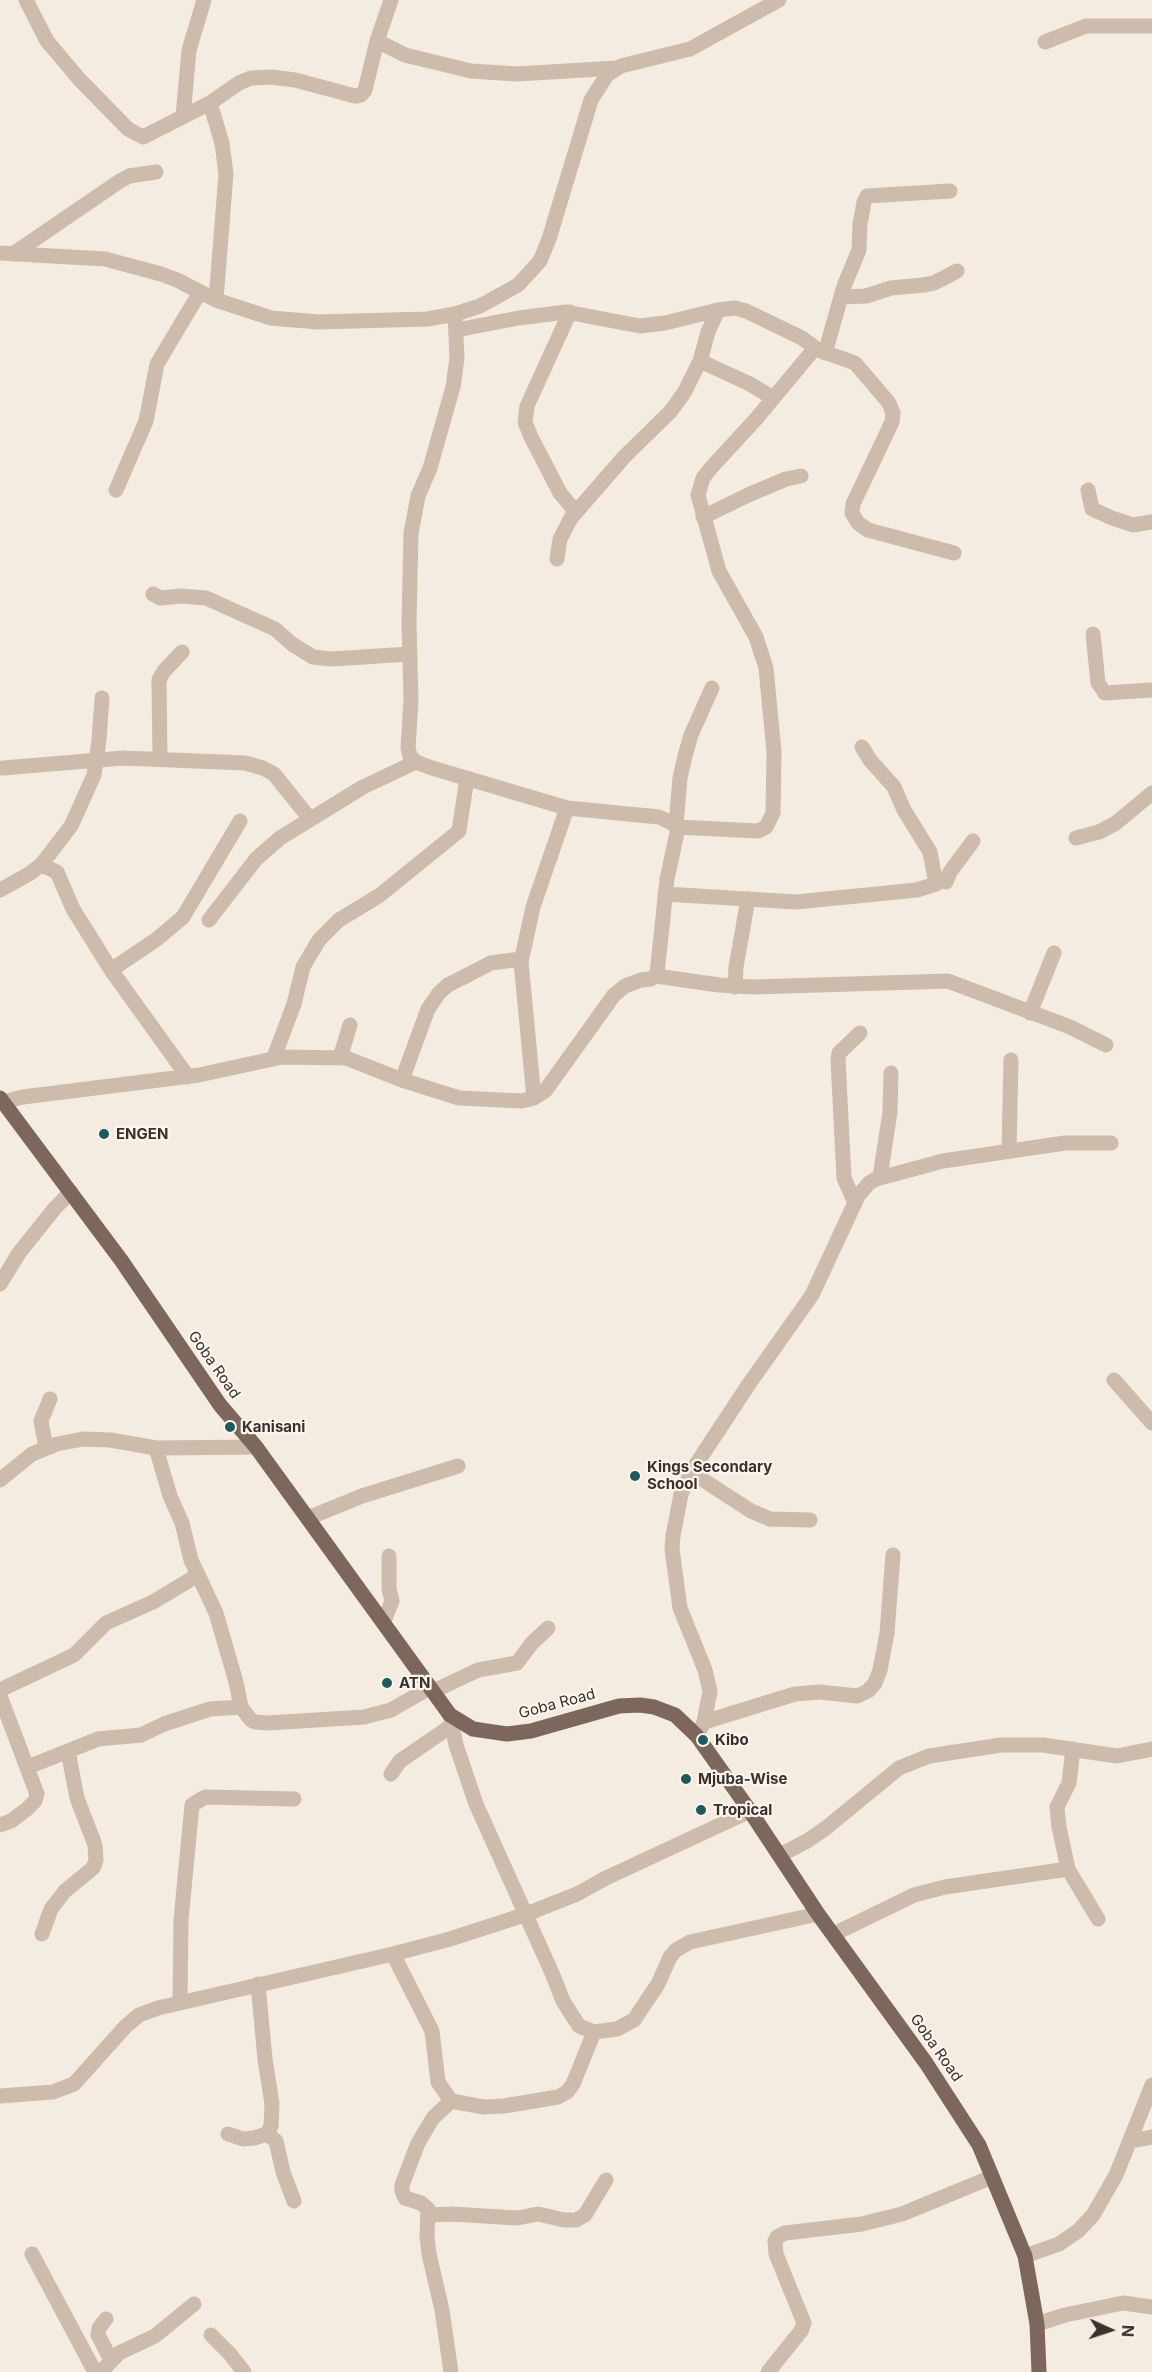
<!DOCTYPE html>
<html>
<head>
<meta charset="utf-8">
<style>
	body { margin:0 }
	#map { position:relative; width:1152px; height:2372px; overflow:hidden; background:#f4ebe1; font-family:Inter,sans-serif }
	canvas { display:block }
	.north { position:absolute; left:1080px; top:2300px; width:60px; height:60px; -webkit-text-stroke:4px #fbf5ee; paint-order:stroke; rotate:93deg; font-size:16px; font-weight:700; line-height:24px; text-align:center; color:#3b302b }
	.north::after { content:''; display:block; margin:auto; width:21px; height:27px; background:#3b302b; clip-path:polygon(50% 0,100% 100%,50% 72%,0 100%) }
</style>
</head>
<body>
<div id="map">
<canvas width="1152" height="2372"></canvas>
<div class="north">N</div>
</div>
<script>
const c = document.querySelector('canvas').getContext('2d');
c.lineJoin = 'round';
const shape = rows => new Path2D(rows.map(r => 'M' + r).join(''));
function strokePath(path, color, width, dash) { c.strokeStyle = color; c.lineWidth = width; c.lineCap = dash ? 'butt' : 'round'; c.setLineDash(dash || []); c.stroke(path); }
function drawText(font, color, halo, rows, align = 'center') {
  c.font = font + ' Inter,sans-serif'; c.lineWidth = 4.5; c.setLineDash([]); c.textBaseline = 'middle'; c.strokeStyle = halo; c.fillStyle = color; for (const [text, x, y, turn = 0] of rows) {
    c.save(); c.translate(x, y); c.rotate((+turn || 0) * Math.PI / 180); c.textAlign = isNaN(turn) ? turn : align; if (halo) c.strokeText(text, 0, 0); c.fillText(text, 0, 0); c.restore();
  }
}
strokePath(shape([
	[26,0,47,41,80,80,128,129,143,137,210,103,239,83,251,78,271,77,295,80,355,96,361,95,365,90,377,41,405,55,471,71,517,74,616,68],
	[377,41,391,0],
	[1045,42,1086,26,1152,26],
	[210,103,222,143,226,174,216,300],
	[183,117,189,50,204,0],
	[0,253,105,259,161,274,177,280,216,300,271,318,318,322,427,319,455,314,480,306,518,285,540,261,549,239,591,100,607,75,621,66,690,49,779,0],
	[13,254,120,181,129,176,156,172],
	[841,297,866,296,891,288,923,285,934,283,957,271],
	[570,312,527,406,525,422,531,437,560,493,576,512],
	[456,330,519,318,566,312,640,326,665,323,718,310,735,308,746,311,802,338,818,350,855,363,889,403,893,413,892,422,853,504,852,513,858,523,868,530,954,553],
	[825,353,844,286,859,250,860,224,864,202,867,196,950,191],
	[700,361,750,384,773,398],
	[116,490,146,421,157,364,200,292],
	[1088,490,1092,509,1112,518,1133,525,1152,522],
	[703,517,748,495,786,479,801,476],
	[557,559,560,539,571,518,624,457,670,412,684,393,700,361,708,332,718,310],
	[153,594,160,598,181,596,206,598,275,629,292,644,313,657,332,659,409,654],
	[1093,634,1098,683,1105,693,1152,690],
	[862,747,870,760,894,787,904,810,930,852,936,884],
	[160,759,159,680,164,671,182,652],
	[3,768,123,758,245,763,263,768,274,774,310,819],
	[676,825,680,778,685,756,691,735,712,688],
	[677,827,758,831,766,827,773,813,774,752,766,668,756,637,719,571,698,495,703,478,710,469,756,419,815,348],
	[1076,838,1099,832,1116,823,1152,793],
	[41,865,57,872,73,909,111,970,188,1077],
	[0,890,29,874,41,865,71,826,94,775,99,740,102,698],
	[665,894,796,902,917,890,936,884,942,880,946,882,950,872,973,841],
	[209,920,256,859,280,838,363,787,416,762],
	[111,970,157,939,183,917,240,821],
	[656,976,719,985,754,987,948,981,1070,1027,1106,1045],
	[735,987,736,967,748,899],
	[1030,1013,1054,953],
	[274,1057,294,1004,303,967,319,940,339,920,380,895,459,831,467,778],
	[340,1058,350,1025],
	[402,1080,428,1009,439,993,448,985,491,963,521,959],
	[534,1098,521,962,533,907,567,808],
	[3,1102,23,1097,199,1075,282,1057,346,1058,402,1080,459,1098,522,1101,534,1098,545,1091,614,995,625,986,641,980,651,979,657,974,667,879,677,833,676,825,659,817,567,808,432,768,416,762,410,756,408,748,411,700,409,624,411,533,418,496,430,468,453,387,457,358,455,314],
	[1009,1151,1011,1060],
	[880,1177,890,1112,891,1073],
	[855,1203,844,1178,838,1060,839,1053,860,1033],
	[0,1284,19,1253,55,1208,71,1192],
	[1114,1380,1152,1423],
	[46,1448,41,1421,50,1399],
	[156,1448,170,1496,182,1523,191,1560,216,1613,236,1682,241,1707,251,1720,255,1722,268,1723,364,1717,391,1710,431,1687],
	[691,1472,751,1511,770,1519,810,1520],
	[0,1480,32,1454,57,1444,83,1439,110,1440,156,1448,256,1447],
	[308,1518,362,1496,458,1466],
	[384,1621,392,1601,389,1589,389,1556],
	[0,1690,74,1655,106,1623,153,1602,198,1575],
	[434,1691,478,1670,517,1663,532,1643,548,1628],
	[0,1696,37,1794,35,1801,27,1809,11,1821,0,1825],
	[450,1715,456,1745,476,1804,552,1973,563,2001,579,2026,594,2032,617,2029,634,2020,658,1984,670,1957,676,1950,690,1942,818,1914],
	[704,1722,795,1694,820,1692,857,1696,868,1691,875,1683,880,1670,887,1633,893,1555],
	[697,1736,704,1722,710,1691,705,1670,680,1608,672,1549,673,1536,681,1494,691,1472,749,1384,812,1295,858,1196,869,1183,876,1179,943,1161,1065,1143,1111,1143],
	[1073,1749,1069,1783,1057,1807,1059,1827,1068,1869,1098,1919],
	[28,1767,98,1739,141,1735,164,1724,210,1709,241,1707],
	[391,1774,400,1761,451,1726],
	[780,1855,807,1841,826,1828,899,1768,929,1756,1001,1745,1043,1745,1117,1756,1152,1749],
	[42,1934,51,1909,65,1891,93,1868,96,1860,95,1845,77,1798,68,1751],
	[834,1934,914,1895,945,1887,1068,1869],
	[393,1954,432,2031,438,2082,451,2101,484,2107,504,2106,558,2097,567,2092,573,2084,594,2032],
	[180,2001,181,1920,192,1805,205,1797,294,1799],
	[0,2096,53,2092,74,2084,125,2027,139,2015,158,2008,393,1954,450,1939,524,1915,577,1894,606,1878,750,1811],
	[228,2134,243,2139,254,2138,267,2134,271,2126,272,2104,265,2059,258,1984],
	[267,2134,276,2141,283,2172,294,2201],
	[1131,2141,1152,2137],
	[428,2215,452,2214,517,2218,538,2214,564,2220,576,2220,585,2215,606,2180],
	[32,2254,95,2372],
	[1025,2256,1059,2244,1078,2231,1093,2215,1116,2175,1152,2085],
	[106,2319,99,2328,98,2335,111,2360],
	[1037,2324,1065,2315,1123,2303,1152,2307],
	[211,2335,230,2354,244,2372],
	[101,2372,119,2353,155,2336,194,2304],
	[451,2372,442,2310,429,2254,427,2236,428,2209,421,2203,405,2198,402,2191,402,2185,418,2143,433,2118,451,2101],
	[768,2372,801,2331,804,2323,776,2254,775,2241,777,2237,785,2233,862,2224,902,2214,992,2177]
]), '#cdbbac', 15);
strokePath(shape([
	[0,1098,121,1260,220,1405,256,1447,450,1715,473,1729,507,1734,531,1731,619,1706,640,1705,654,1707,675,1715,697,1736,750,1811,818,1914,926,2063,979,2145,1025,2256,1037,2324,1039,2372]
]), '#7d675c', 15);
for (const [x, y, r, color] of [
	[104,1134,6,"#1f5a5e"],
	[230,1427,6,"#1f5a5e"],
	[635,1476,6,"#1f5a5e"],
	[387,1683,6,"#1f5a5e"],
	[703,1740,6,"#1f5a5e"],
	[686,1779,6,"#1f5a5e"],
	[701,1810,6,"#1f5a5e"]
]) { const dot = new Path2D(); dot.arc(x, y, r, 0, 2 * Math.PI); c.fillStyle = color; c.fill(dot); strokePath(dot, '#fbf5ee', 2); }
drawText('bold 15px', '#3b302b', '#fbf5ee', [
	["ENGEN",116,1134],
	["Kanisani",242,1427],
	["Kings Secondary",647,1467],
	["School",647,1484],
	["ATN",399,1683],
	["Kibo",715,1740],
	["Mjuba-Wise",698,1779],
	["Tropical",713,1810]
], 'left');
drawText('15px', '#3b302b', '#fbf5ee', [
	["Goba Road",214,1365,55],
	["Goba Road",557,1704,-15],
	["Goba Road",936,2048,55]
]);
</script>
</body>
</html>
